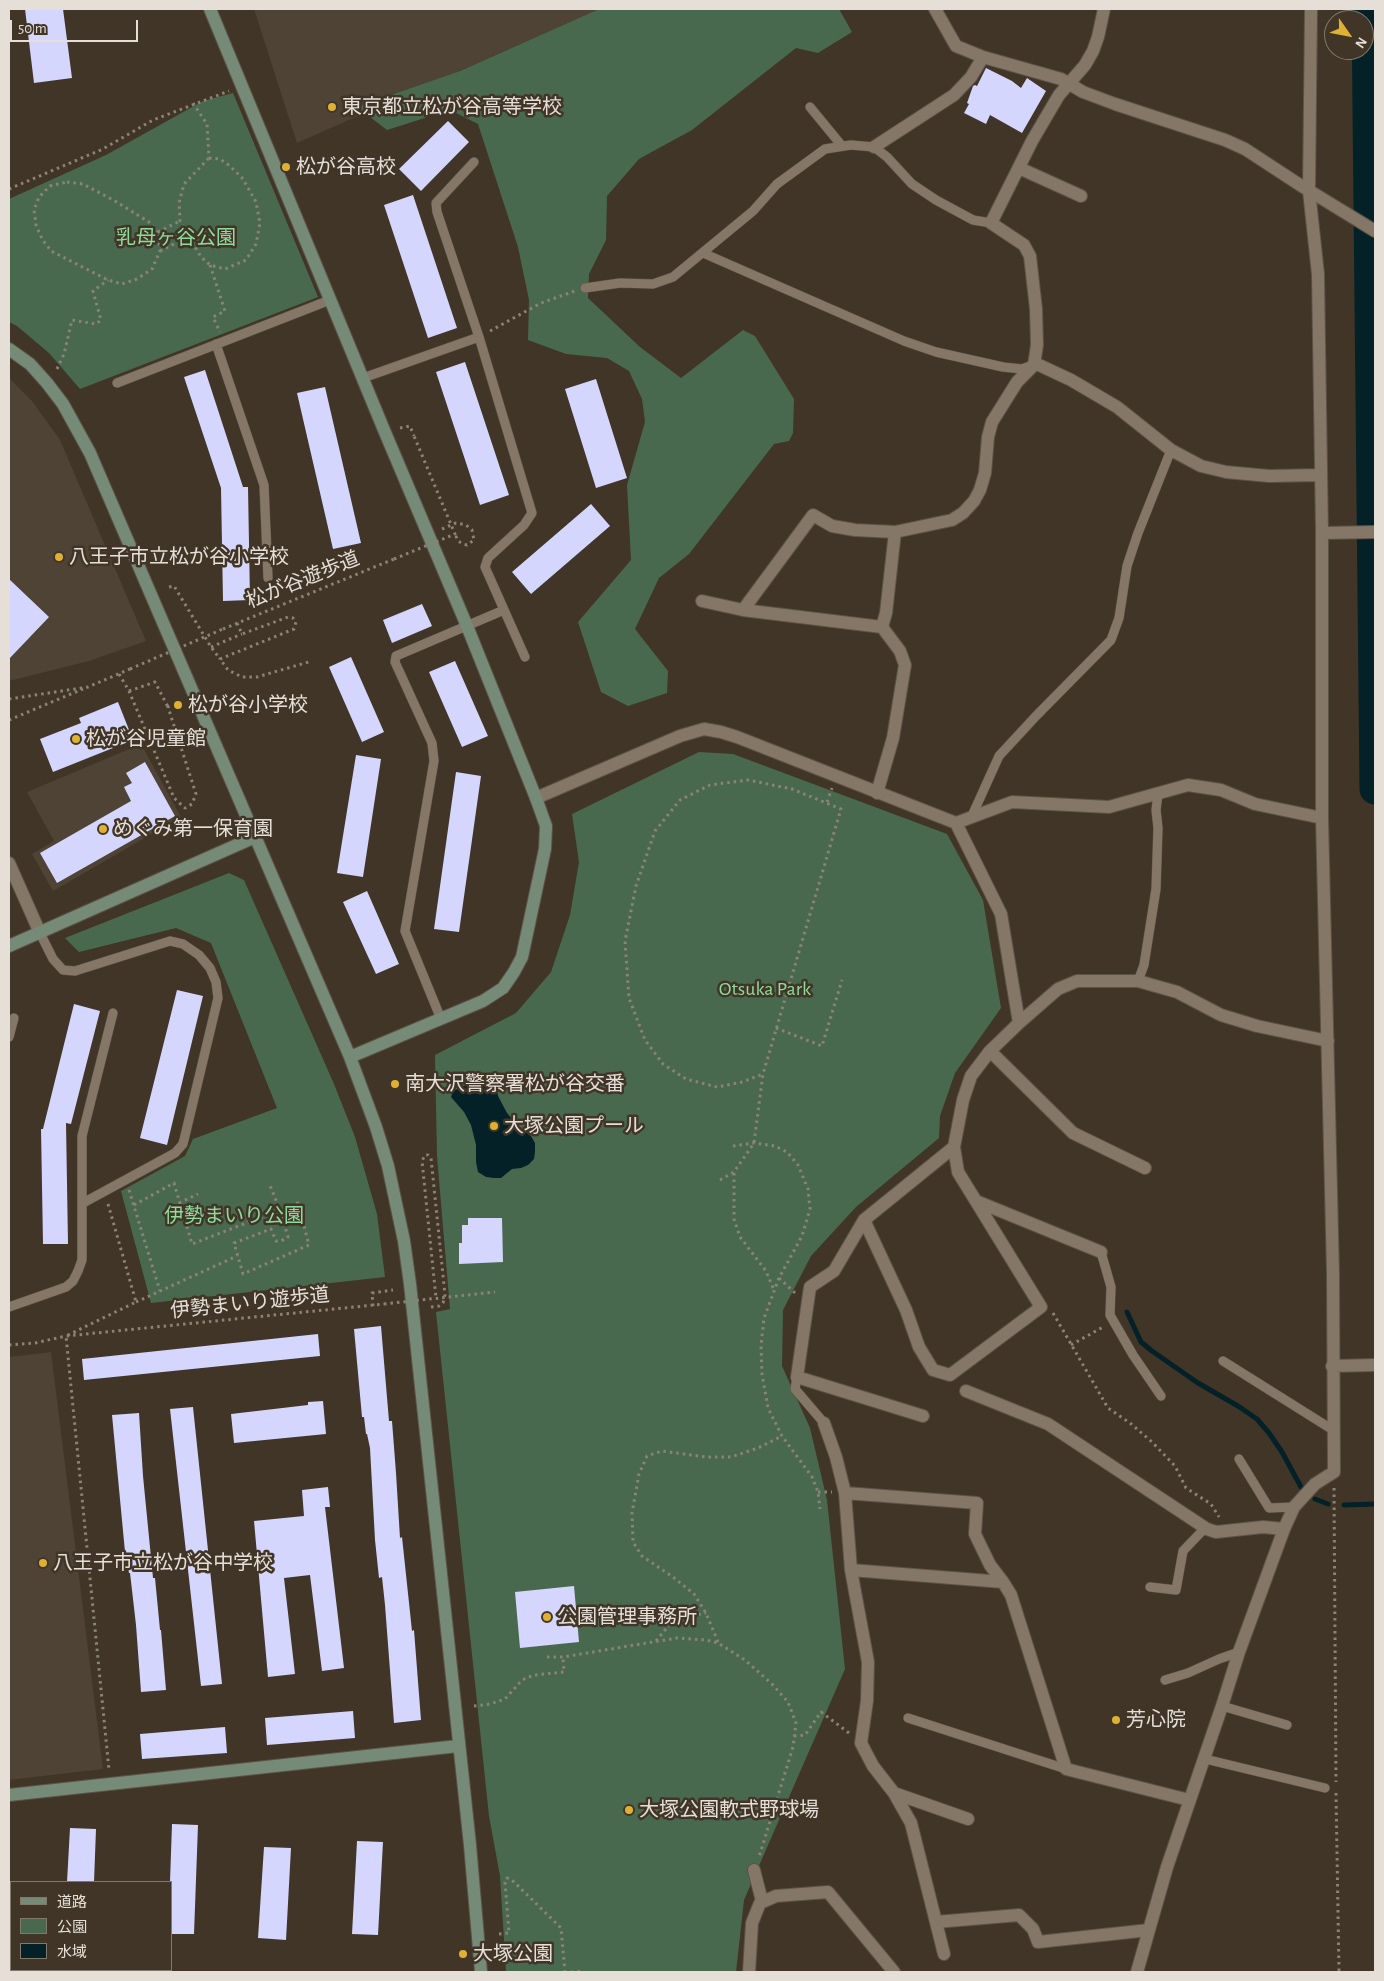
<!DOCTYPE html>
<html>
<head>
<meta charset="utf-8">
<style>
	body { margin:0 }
	#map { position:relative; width:1384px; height:1981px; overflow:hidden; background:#403527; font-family:"Alegreya Sans","Noto Sans JP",sans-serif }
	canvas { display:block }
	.frame { position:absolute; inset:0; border:10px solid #e6dfd7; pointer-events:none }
	.legend { position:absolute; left:10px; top:1881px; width:162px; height:90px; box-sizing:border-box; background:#403527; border:1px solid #82796d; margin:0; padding:6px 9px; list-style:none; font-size:15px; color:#e6dfd7 }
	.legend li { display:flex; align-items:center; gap:10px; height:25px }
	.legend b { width:25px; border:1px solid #82796d }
	.north { position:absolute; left:1324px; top:10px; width:50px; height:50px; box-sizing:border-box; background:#403527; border:1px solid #82796d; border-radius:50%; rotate:123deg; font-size:14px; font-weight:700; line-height:20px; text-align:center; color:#e6dfd7 }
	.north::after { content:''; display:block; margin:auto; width:18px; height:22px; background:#dfb133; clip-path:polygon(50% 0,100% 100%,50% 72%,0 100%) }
	.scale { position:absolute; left:10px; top:20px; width:128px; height:22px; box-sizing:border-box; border:2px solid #e6dfd7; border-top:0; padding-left:6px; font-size:15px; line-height:18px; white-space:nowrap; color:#e6dfd7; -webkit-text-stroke:4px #403527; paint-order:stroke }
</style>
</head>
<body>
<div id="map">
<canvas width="1384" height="1981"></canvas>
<div class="frame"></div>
<ul class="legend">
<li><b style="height:6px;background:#768a78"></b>道路</li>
<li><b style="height:14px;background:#49694f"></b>公園</li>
<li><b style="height:14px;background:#042127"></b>水域</li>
</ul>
<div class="north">N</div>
<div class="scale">50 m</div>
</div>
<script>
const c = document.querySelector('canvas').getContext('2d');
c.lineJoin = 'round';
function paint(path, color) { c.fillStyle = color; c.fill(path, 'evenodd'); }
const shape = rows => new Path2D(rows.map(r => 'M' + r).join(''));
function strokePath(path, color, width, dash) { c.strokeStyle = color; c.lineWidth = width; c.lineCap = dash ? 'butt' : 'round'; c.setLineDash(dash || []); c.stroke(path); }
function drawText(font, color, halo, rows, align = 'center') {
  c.font = font + ' "Alegreya Sans","Noto Sans JP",sans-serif'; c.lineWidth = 5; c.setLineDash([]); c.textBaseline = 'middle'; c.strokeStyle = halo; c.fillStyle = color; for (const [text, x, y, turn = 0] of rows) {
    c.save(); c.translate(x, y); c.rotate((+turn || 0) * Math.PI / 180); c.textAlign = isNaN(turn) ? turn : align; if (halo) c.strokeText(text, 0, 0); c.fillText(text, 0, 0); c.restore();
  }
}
paint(shape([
	[254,9,599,9,297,143],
	[9,378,32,401,60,440,146,641,89,661,9,681],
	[141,744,181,817,53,891,32,854,54,841,27,792],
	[51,1352,103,1769,9,1780,9,1357]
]), '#4e4334');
paint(shape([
	[599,9,839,9,852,32,818,53,796,48,692,130,639,159,607,196,606,240,589,274,588,298,640,347,681,378,743,330,755,336,794,399,793,433,789,441,774,444,689,554,659,578,635,629,668,671,667,693,628,706,601,692,578,622,631,560,627,485,645,422,642,399,629,371,607,358,566,354,528,340,529,300,518,247,478,124,450,110,387,130,357,107,460,71],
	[233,93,318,297,80,389,49,353,17,326,9,322,9,199,106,155,203,101],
	[699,752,733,754,947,834,983,900,1001,1008,955,1073,940,1116,939,1138,856,1207,811,1256,783,1310,782,1366,810,1428,827,1500,845,1669,744,1900,736,1972,506,1972,500,1876,489,1816,436,1312,450,1309,437,1156,435,1055,516,1013,551,972,570,915,579,862,572,814],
	[229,873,244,880,334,1084,355,1137,377,1214,385,1277,151,1303,121,1191,185,1156,193,1139,277,1108,211,943,176,928,79,952,65,938]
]), '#49694f');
paint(shape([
	[490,1074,494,1076,498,1096,507,1113,518,1126,531,1136,535,1143,535,1152,534,1159,528,1165,521,1168,512,1169,501,1178,494,1178,486,1177,478,1172,476,1162,476,1145,471,1125,464,1112,451,1097,453,1091]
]), '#042127');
strokePath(shape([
	[1127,1312,1141,1342,1152,1351,1198,1383,1238,1406,1257,1419,1269,1433,1282,1452,1301,1487],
	[1315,1499,1328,1504],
	[1344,1505,1375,1504]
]), '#042127', 5);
strokePath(shape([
	[1367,9,1375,789]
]), '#042127', 31);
paint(shape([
	[25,9,63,9,72,78,34,83],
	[986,68,1012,81,1021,88,1027,78,1046,91,1022,133,990,115,986,124,964,113,969,104,967,103,973,86,975,85,977,86],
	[448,121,469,142,421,191,399,169],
	[413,195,457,328,428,338,384,205],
	[465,362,509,495,480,505,436,372],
	[205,370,243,487,248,487,250,600,223,601,221,488,184,377],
	[596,379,627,478,596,488,565,389],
	[325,387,361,543,333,549,297,393],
	[591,504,610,526,531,594,512,572],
	[9,579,49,617,9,659],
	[422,604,432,626,392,643,383,620],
	[351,657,384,732,362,742,329,667],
	[455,661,488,736,462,747,429,672],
	[118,702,133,740,53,772,40,739,81,723,79,718],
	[356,755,381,759,363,877,337,873],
	[145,762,175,816,57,883,40,853,131,801,124,787,132,783,126,773],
	[456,772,481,776,459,932,434,929],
	[367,891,399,964,376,974,343,902],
	[177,990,203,996,167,1145,140,1138],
	[74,1004,100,1011,71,1124,66,1123,68,1244,43,1244,41,1129,43,1129],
	[468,1218,502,1218,503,1262,459,1264,459,1243,462,1243,462,1225,468,1225],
	[381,1326,389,1421,392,1421,396,1473,400,1538,402,1537,412,1631,414,1630,421,1720,394,1723,385,1605,382,1577,379,1578,375,1540,370,1448,367,1434,366,1434,364,1417,362,1417,354,1329],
	[318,1334,320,1356,84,1380,82,1359],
	[323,1401,326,1434,234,1443,231,1414,308,1405,308,1402],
	[193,1407,222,1684,201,1686,170,1409],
	[139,1413,143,1476,153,1578,155,1578,160,1630,161,1630,166,1690,141,1692,136,1625,130,1573,129,1573,125,1552,112,1415],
	[328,1487,330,1507,325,1507,344,1668,322,1671,310,1575,284,1578,295,1674,268,1677,254,1521,304,1516,302,1490],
	[574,1586,579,1642,520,1648,515,1592],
	[353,1711,355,1738,267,1745,265,1718],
	[225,1727,227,1753,142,1759,140,1734],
	[172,1824,198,1825,194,1934,171,1934,171,1882,170,1882],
	[70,1828,96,1829,94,1882,67,1882],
	[357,1841,383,1842,378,1935,352,1934],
	[264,1847,291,1848,286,1940,258,1938]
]), '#d4d6fd');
const lane = shape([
	[810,107,842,146],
	[474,162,436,203,437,212,479,337,532,513,524,525,488,558,485,567,525,657],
	[703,253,904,341,936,352,1003,367,1022,369,1030,366],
	[585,288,620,283,653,284,673,277,753,211,777,184,825,149,851,145,874,147,887,157,912,184,936,200,973,220,991,223],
	[216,344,264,485,268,578],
	[363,378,479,337],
	[117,383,330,300],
	[971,818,999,756,1036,716,1111,640,1119,618,1127,566,1138,533,1171,450],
	[40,933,53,959,63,970,75,971,170,941,183,944,199,955,210,968,216,982,218,998,183,1144,175,1153,83,1203],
	[1138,981,1144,965,1156,889,1158,828,1156,810,1158,794],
	[441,1019,405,931,434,761,432,743,395,662,396,656,504,610],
	[9,1037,14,1018],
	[1101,1252,1111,1287,1110,1315,1133,1355,1161,1396],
	[9,1307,66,1287,73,1281,78,1271,82,1260,82,1136,113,1013],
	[1223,1361,1333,1430],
	[797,1377,795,1389,824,1423],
	[1239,1459,1269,1508,1294,1507],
	[1150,1587,1176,1590,1183,1551,1205,1528],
	[1165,1680,1188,1673,1219,1659,1239,1652],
	[1222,1706,1287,1725],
	[908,1718,1066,1769],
	[1205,1759,1325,1788]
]);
const street = shape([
	[935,9,956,46,983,57,1061,79,1083,92,1115,104,1225,140,1245,149,1300,185,1375,231],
	[874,147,954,95,971,77,983,57],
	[1019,168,1081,196],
	[1034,365,1039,365,1071,380,1117,407,1171,450,1201,466,1226,472,1269,476,1321,475],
	[1322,533,1375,532],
	[702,601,743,610,882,627,900,651,905,665,893,738,877,793],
	[743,610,813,515,832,526,855,530,895,532,952,520,963,513,974,501,980,490,985,473,988,437,992,422,1017,382,1034,365,1037,345,1036,309,1030,256,1024,245,991,223,1032,141,1059,95,1085,65,1093,51,1098,37,1104,9],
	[882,627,886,613,895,532],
	[536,798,680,736,704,729,721,732,737,737,956,823,1001,914,1019,1023,990,1051,971,1076,963,1100,954,1147,958,1172,1041,1307,950,1375,933,1370,919,1347,906,1310,864,1220],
	[956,823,1012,802,1109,807,1188,785,1221,790,1255,804,1322,818],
	[9,863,40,933],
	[1019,1023,1058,989,1077,981,1138,981,1177,992,1221,1015,1257,1026,1328,1041],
	[990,1051,1073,1133,1145,1168],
	[976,1201,1101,1252],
	[1332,1366,1375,1365],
	[966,1391,1048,1424,1207,1529,1216,1532,1263,1527,1284,1529],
	[923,1416,797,1377,810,1287,834,1271,864,1220,954,1147],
	[824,1423,836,1457,845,1493,851,1570,868,1662,867,1701,861,1743,873,1766,894,1793,911,1823,944,1954],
	[845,1493,977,1503,975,1534,990,1565,1003,1582,1011,1595,1066,1769,1189,1800],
	[851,1570,1003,1582],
	[894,1793,968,1819],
	[754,1870,762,1901],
	[936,1922,1019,1915,1033,1929,1038,1942,1149,1930],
	[749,1972,752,1923,760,1903,776,1896,828,1892,894,1972],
	[1137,1972,1167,1867,1222,1706,1239,1652,1284,1529,1294,1507,1315,1484,1334,1472,1333,1273,1322,818,1322,533,1318,274,1309,191,1311,9]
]);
const secondary = shape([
	[210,9,384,430,467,626,536,798,546,826,545,849,522,957,514,972,503,988,483,1001,350,1057],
	[9,349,30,364,47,383,63,404,90,453,350,1057,376,1127,388,1166,404,1241,410,1284,470,1845,481,1972],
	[9,946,255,837],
	[9,1795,458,1746]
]);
strokePath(lane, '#5c5347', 10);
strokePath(street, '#5c5347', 14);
strokePath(secondary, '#5c5347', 14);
strokePath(shape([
	[193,103,207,124,209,158],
	[209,158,220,159,230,166,243,179,256,202,260,223,256,244,246,260,225,269,210,265,201,257,180,221,179,203,184,184,209,158],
	[67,182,83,184,115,201,149,222,158,232,160,251,152,269,137,279,122,284,108,280,51,251,42,239,36,225,34,210,39,197,50,186,67,182],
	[9,189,103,149,153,120,229,91],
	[158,232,180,221],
	[160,251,188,237],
	[210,265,225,311,213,317,220,332],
	[490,331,541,303,575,291],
	[57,369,64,354,72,320,96,324,101,320,93,291,108,280],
	[400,428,410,426,414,436],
	[442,529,456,523,466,525,472,530,474,540,467,545,463,544,458,541,455,534],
	[169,587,174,586,211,647,220,659],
	[237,623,242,634,288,617,293,618,296,622,294,629,220,659,228,670,242,677,257,677,312,661],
	[223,629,394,559],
	[211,647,242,634],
	[119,674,129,691,174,798,185,808,192,804,196,794,168,707,172,705],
	[129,691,155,682,168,707],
	[9,699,88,687,130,669],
	[9,720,83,689],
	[827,802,832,788],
	[776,1028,822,1046,842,980],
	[733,1146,754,1143,775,1146,787,1152,798,1165,808,1189,810,1209,802,1236,779,1278,764,1318,761,1346,762,1374,768,1408,782,1436,812,1477,818,1492,820,1509],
	[734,1173,734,1219,740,1237,766,1271,774,1290],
	[720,1180,734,1172,754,1143,763,1074,841,809,792,789,748,780,710,785,680,800,655,831,636,886,625,941,629,998,645,1040,663,1064,686,1079,717,1087,742,1082,763,1074],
	[129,1190,160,1291],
	[179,1203,198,1194],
	[108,1204,136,1302,66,1336,109,1770],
	[134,1205,174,1183,192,1244,280,1210,298,1203,309,1245,243,1274,234,1243,271,1229,276,1241,281,1241,288,1237,280,1210,269,1183],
	[779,1278,795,1293],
	[136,1302,237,1256],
	[373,1306,372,1293,393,1290],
	[431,1307,439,1306,443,1303,445,1295,431,1158,428,1155,425,1155,422,1161,436,1298],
	[1053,1313,1108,1408,1130,1423,1152,1442,1175,1466,1186,1488,1211,1504,1219,1517],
	[9,1345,35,1343,66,1336,384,1304],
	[1071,1345,1103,1327],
	[1334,1488,1336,1782],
	[818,1492,832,1492],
	[656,1641,670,1624,685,1617,706,1613],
	[718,1642,706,1613,694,1594,673,1577,642,1556,633,1542,632,1513,639,1474,647,1456,662,1451,706,1457,731,1457,758,1448,782,1436],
	[547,1657,563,1657,677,1638,706,1640,718,1643,745,1660,772,1684,788,1702,796,1723,793,1747,759,1857],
	[474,1706,490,1704,505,1699,522,1680,534,1675,564,1672,563,1657],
	[794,1736,805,1735,821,1712,849,1733],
	[1336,1793,1339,1972],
	[499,1934,509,1933,505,1882,507,1878,512,1880,561,1928,565,1972],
	[571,1972,582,1971]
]), '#8c8378', 3, [2.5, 4]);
strokePath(lane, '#847768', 9);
strokePath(street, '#847768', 12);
strokePath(secondary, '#768a78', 12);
strokePath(shape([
	[394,559,455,534,414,436],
	[130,669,223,629],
	[384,1304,495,1292]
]), '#8c8378', 3, [2.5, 4]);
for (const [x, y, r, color] of [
	[332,107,5,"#dfb133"],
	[286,167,5,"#dfb133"],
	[59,557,5,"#dfb133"],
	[178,705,5,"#dfb133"],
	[76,739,5,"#dfb133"],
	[103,829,5,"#dfb133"],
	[395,1084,5,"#dfb133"],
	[494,1126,5,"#dfb133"],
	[43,1563,5,"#dfb133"],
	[547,1617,5,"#dfb133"],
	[1116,1720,5,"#dfb133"],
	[629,1810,5,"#dfb133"],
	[463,1954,5,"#dfb133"]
]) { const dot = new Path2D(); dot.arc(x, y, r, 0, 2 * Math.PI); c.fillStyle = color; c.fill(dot); strokePath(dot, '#403527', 2); }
drawText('20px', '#e6dfd7', '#403527', [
	["東京都立松が谷高等学校",342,107],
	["松が谷高校",296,167],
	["八王子市立松が谷小学校",69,557],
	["松が谷小学校",188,705],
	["松が谷児童館",86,739],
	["めぐみ第一保育園",113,829],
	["南大沢警察署松が谷交番",405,1084],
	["大塚公園プール",504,1126],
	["八王子市立松が谷中学校",53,1563],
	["公園管理事務所",557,1617],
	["芳心院",1126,1720],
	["大塚公園軟式野球場",639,1810],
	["大塚公園",473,1954]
], 'left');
drawText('20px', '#8cdc9b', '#403527', [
	["乳母ヶ谷公園",176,238],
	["Otsuka Park",765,989],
	["伊勢まいり公園",234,1216]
]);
drawText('20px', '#e6dfd7', '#403527', [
	["松が谷遊歩道",303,580,-22],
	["伊勢まいり遊歩道",250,1303,-6]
]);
</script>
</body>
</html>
